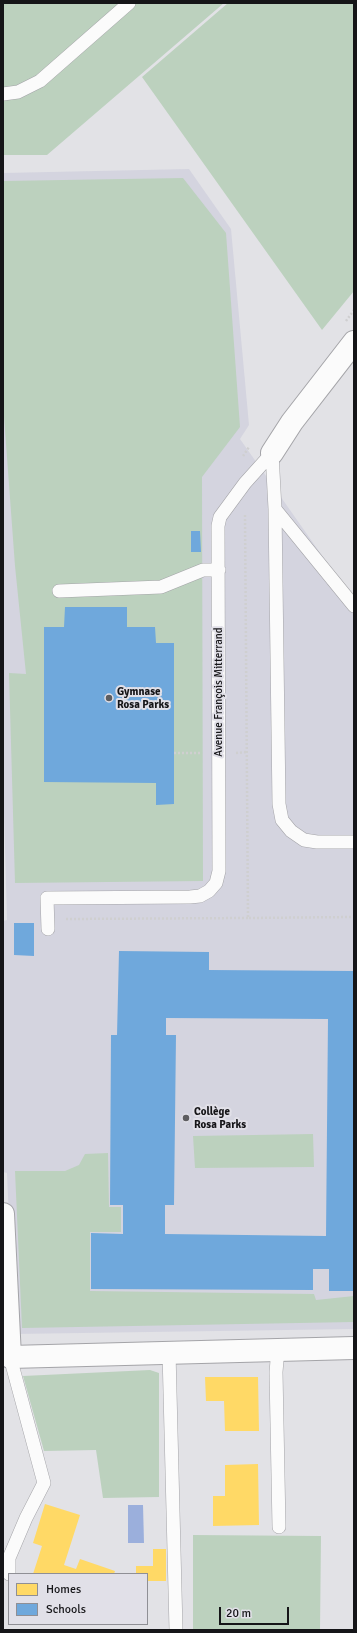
<!DOCTYPE html>
<html>
<head>
<meta charset="utf-8">
<style>
	body { margin:0 }
	#map { position:relative; width:357px; height:1633px; overflow:hidden; background:#e2e2e6; font-family:Signika,sans-serif }
	canvas { display:block }
	.frame { position:absolute; inset:0; border:4px solid #151518; pointer-events:none }
	.legend { position:absolute; left:8px; top:1573px; width:140px; height:52px; box-sizing:border-box; background:#e1e0e8; border:1px solid #8f8f95; margin:0; padding:5px 7px; list-style:none; font-size:12px; color:#151518 }
	.legend li { display:flex; align-items:center; gap:8px; height:20px }
	.legend b { width:20px; border:1px solid #8f8f95 }
	.scale { position:absolute; left:219px; top:1607px; width:70px; height:18px; box-sizing:border-box; border:2px solid #151518; border-top:0; padding-left:5px; font-size:12px; line-height:14px; white-space:nowrap; color:#151518; -webkit-text-stroke:3px #e1e0e8; paint-order:stroke }
</style>
</head>
<body>
<div id="map">
<canvas width="357" height="1633"></canvas>
<div class="frame"></div>
<ul class="legend">
<li><b style="height:11px;background:#ffd966"></b>Homes</li>
<li><b style="height:11px;background:#6fa8dc"></b>Schools</li>
</ul>
<div class="scale">20 m</div>
</div>
<script>
const c = document.querySelector('canvas').getContext('2d');
c.lineJoin = 'round';
function paint(path, color) { c.fillStyle = color; c.fill(path, 'evenodd'); }
const shape = rows => new Path2D(rows.map(r => 'M' + r).join(''));
function strokePath(path, color, width, dash) { c.strokeStyle = color; c.lineWidth = width; c.lineCap = dash ? 'butt' : 'round'; c.setLineDash(dash || []); c.stroke(path); }
function drawText(font, color, halo, rows, align = 'center') {
  c.font = font + ' Signika,sans-serif'; c.lineWidth = 4; c.setLineDash([]); c.textBaseline = 'middle'; c.strokeStyle = halo; c.fillStyle = color; for (const [text, x, y, turn = 0] of rows) {
    c.save(); c.translate(x, y); c.rotate((+turn || 0) * Math.PI / 180); c.textAlign = isNaN(turn) ? turn : align; if (halo) c.strokeText(text, 0, 0); c.fillText(text, 0, 0); c.restore();
  }
}
paint(shape([
	[189,169,231,229,249,425,240,439,354,601,354,1329,14,1334,7,1173,3,1172,3,921,7,920,3,777,3,173]
]), '#d4d4df');
paint(shape([
	[3,3,224,3,47,155,3,155],
	[228,3,354,3,354,291,322,330,142,77],
	[183,178,226,233,240,427,202,477,203,881,15,883,9,673,26,674,15,566,3,403,3,181],
	[313,1134,314,1167,195,1168,193,1136],
	[108,1153,109,1207,121,1207,121,1232,90,1232,90,1291,314,1294,316,1300,354,1296,354,1322,22,1328,15,1171,65,1171,79,1165,85,1154],
	[150,1370,159,1373,159,1497,103,1498,96,1450,44,1451,23,1376],
	[193,1535,321,1536,320,1630,193,1630]
]), '#bcd1be');
paint(shape([
	[128,1505,143,1505,144,1543,128,1543]
]), '#9bafdc');
paint(shape([
	[205,1377,258,1377,259,1431,225,1431,224,1401,206,1401],
	[258,1464,259,1525,213,1526,213,1496,225,1496,225,1465],
	[45,1504,80,1515,64,1565,76,1569,80,1559,115,1571,114,1574,33,1574,42,1546,33,1543],
	[153,1549,166,1549,166,1581,147,1581,147,1574,136,1574,136,1566,153,1566]
]), '#ffd966');
paint(shape([
	[191,531,200,531,201,552,191,552],
	[65,607,127,607,127,627,155,627,156,643,174,643,174,804,156,805,156,783,44,782,44,627,64,627],
	[14,923,34,923,34,956,14,955],
	[119,951,209,952,209,970,354,971,354,1291,329,1291,329,1269,313,1269,313,1290,91,1289,91,1233,123,1234,123,1205,110,1205,111,1035,117,1035],
	[166,1018,328,1019,326,1236,165,1234,165,1205,174,1205,176,1035,166,1035]
]), '#6fa8dc');
const lane = shape([
	[3,94,18,92,40,81,129,3],
	[272,453,275,509,279,804,282,820,291,831,304,840,317,842,354,842],
	[275,509,354,606],
	[59,591,161,587,203,570,219,570],
	[48,929,47,898,190,897,200,896,209,891,216,883,219,871,218,526,220,517,245,483,272,453],
	[278,1349,276,1372,279,1527],
	[169,1352,176,1630],
	[9,1574,9,1558,26,1518,44,1483,10,1357]
]);
const street = shape([
	[272,453,292,422,354,342],
	[3,1214,10,1357,354,1348]
]);
strokePath(lane, '#a4a4a8', 14);
strokePath(street, '#a4a4a8', 24);
strokePath(shape([
	[346,321,354,310],
	[243,456,249,447],
	[245,515,248,918,354,917],
	[174,753,201,753],
	[236,753,247,752],
	[66,919,248,918]
]), '#cfcfd0', 2.5, [2, 2]);
strokePath(lane, '#fbfbfb', 13);
strokePath(street, '#fbfbfb', 22);
for (const [x, y, r, color] of [
	[109,698,4,"#5d5d60"],
	[186,1118,4,"#5d5d60"]
]) { const dot = new Path2D(); dot.arc(x, y, r, 0, 2 * Math.PI); c.fillStyle = color; c.fill(dot); strokePath(dot, '#e1e0e8', 1.5); }
drawText('bold 11px', '#151518', '#e1e0e8', [
	["Gymnase",117,692],
	["Rosa Parks",117,705],
	["Collège",194,1112],
	["Rosa Parks",194,1125]
], 'left');
drawText('11px', '#151518', '#e1e0e8', [
	["Avenue François Mitterrand",219,692,-90]
]);
</script>
</body>
</html>
